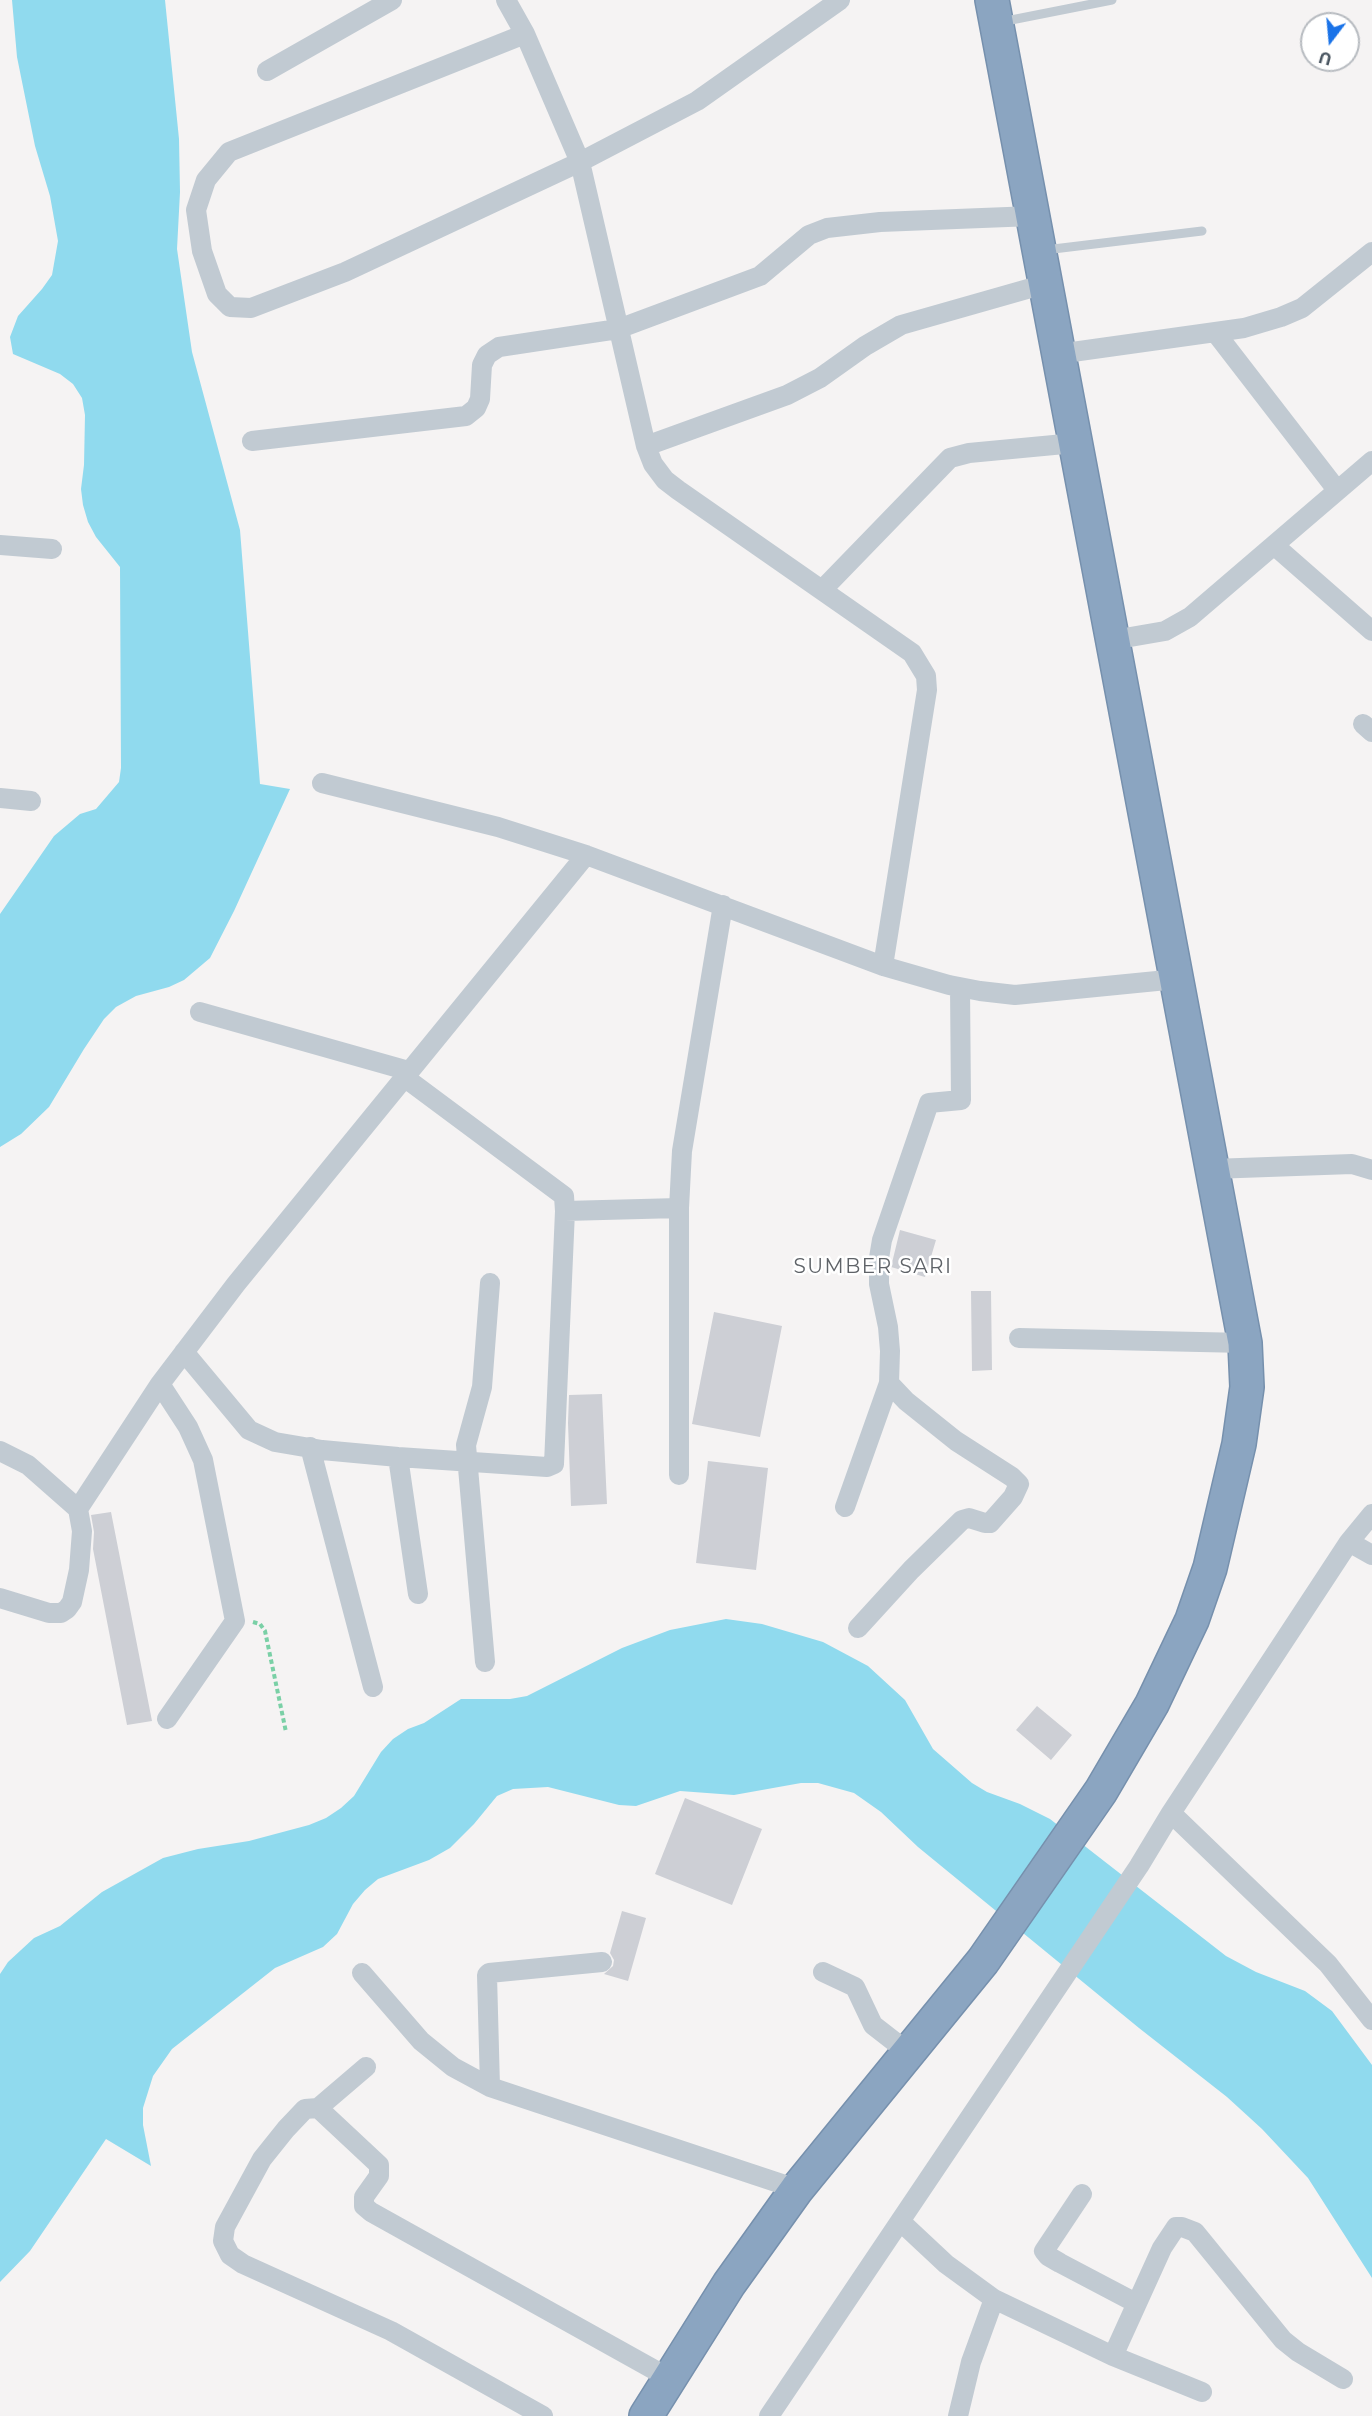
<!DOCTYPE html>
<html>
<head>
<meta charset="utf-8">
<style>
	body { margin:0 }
	#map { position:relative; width:1372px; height:2416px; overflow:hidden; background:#f5f3f3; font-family:Montserrat,sans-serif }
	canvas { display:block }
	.north { position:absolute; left:1300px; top:12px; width:60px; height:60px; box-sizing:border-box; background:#fff; border:2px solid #b7bbc0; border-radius:50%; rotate:196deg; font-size:16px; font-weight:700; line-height:24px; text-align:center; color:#4a5661 }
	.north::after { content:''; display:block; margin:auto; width:21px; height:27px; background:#1a73e8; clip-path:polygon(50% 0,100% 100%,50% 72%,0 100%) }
</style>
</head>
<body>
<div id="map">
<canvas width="1372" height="2416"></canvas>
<div class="north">U</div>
</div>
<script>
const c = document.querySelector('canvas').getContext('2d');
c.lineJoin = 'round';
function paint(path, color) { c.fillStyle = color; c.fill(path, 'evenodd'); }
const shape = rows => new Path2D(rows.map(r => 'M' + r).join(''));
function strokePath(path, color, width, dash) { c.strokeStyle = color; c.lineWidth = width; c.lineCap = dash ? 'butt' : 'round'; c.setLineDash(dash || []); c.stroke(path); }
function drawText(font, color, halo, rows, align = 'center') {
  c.font = font + ' Montserrat,sans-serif'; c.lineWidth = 5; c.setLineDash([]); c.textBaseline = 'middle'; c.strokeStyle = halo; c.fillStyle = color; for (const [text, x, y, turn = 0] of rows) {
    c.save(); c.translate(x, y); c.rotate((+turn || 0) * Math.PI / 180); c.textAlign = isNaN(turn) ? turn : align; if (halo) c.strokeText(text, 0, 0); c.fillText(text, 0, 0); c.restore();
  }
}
paint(shape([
	[12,0,165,0,179,139,180,192,177,249,192,352,240,530,260,784,290,789,234,911,210,958,184,980,169,987,136,996,116,1007,104,1019,84,1049,49,1107,21,1134,0,1147,0,914,54,836,80,814,96,809,119,782,121,768,120,567,96,537,88,522,83,505,81,489,84,465,85,415,82,398,73,384,60,374,13,354,10,337,18,316,42,289,52,275,58,241,50,196,35,146,17,57],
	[726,1619,762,1624,823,1642,868,1666,905,1700,933,1749,972,1783,987,1792,1020,1804,1050,1819,1226,1956,1256,1972,1305,1991,1332,2011,1372,2065,1372,2278,1308,2178,1262,2129,1227,2097,1139,2028,918,1847,881,1812,854,1793,818,1783,801,1783,734,1795,680,1791,636,1806,619,1805,548,1787,513,1789,497,1796,474,1824,450,1848,429,1860,378,1879,365,1890,353,1904,337,1934,323,1947,275,1968,172,2049,153,2076,143,2108,143,2125,151,2166,106,2139,30,2251,0,2282,0,1974,8,1962,34,1938,60,1926,102,1892,163,1858,198,1849,249,1841,309,1825,326,1818,341,1808,354,1796,381,1752,393,1739,408,1729,424,1723,461,1699,510,1699,527,1696,622,1648,670,1630]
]), '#90daee');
paint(shape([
	[900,1230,936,1240,925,1277,891,1267],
	[971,1291,991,1291,992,1370,972,1371],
	[714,1312,782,1326,760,1437,692,1424],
	[602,1394,607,1504,571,1506,568,1423,569,1395],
	[708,1461,768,1468,756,1570,696,1563],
	[111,1512,152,1721,127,1725,93,1549,94,1532,91,1515],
	[1037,1706,1072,1735,1051,1760,1016,1730],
	[685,1798,762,1829,732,1905,655,1874],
	[622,1911,646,1918,628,1981,604,1974,613,1966,614,1960,610,1953]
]), '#cdcfd5');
const highway = shape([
	[646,2416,729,2284,797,2189,983,1961,1101,1791,1152,1704,1192,1620,1210,1568,1239,1444,1247,1387,1245,1343,992,0]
]);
strokePath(highway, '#7690ad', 36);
strokePath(shape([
	[253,1622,260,1624,265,1631,286,1732]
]), '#7ad0a6', 4, [4.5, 3]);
strokePath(shape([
	[1001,22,1112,0],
	[1045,250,1202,231]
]), '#c1cad2', 9);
strokePath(shape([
	[506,0,525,34,580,162,646,446,653,464,665,480,678,490,912,653,926,676,927,690,883,966],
	[525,34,229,152,206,180,196,210,202,251,217,294,230,307,251,308,345,272,580,162,697,101,840,0],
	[267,71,392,0],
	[1215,332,1337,490],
	[1058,354,1244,328,1281,317,1302,308,1372,252],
	[252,441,466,416,476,408,480,399,482,365,487,355,499,347,618,329,760,276,809,235,827,228,880,222,1033,216],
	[646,446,787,395,820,378,865,346,901,325,1045,284],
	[0,545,52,549],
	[1275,546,1372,631],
	[823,589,950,458,969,453,1075,443],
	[1113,640,1165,631,1190,617,1372,461],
	[1363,724,1372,732],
	[322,783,498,827,586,855,883,966,949,985,980,991,1015,995,1177,979],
	[0,798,31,801],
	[200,1012,409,1071],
	[1212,1169,1352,1164,1372,1170],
	[565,1211,679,1208],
	[1019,1338,1245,1343],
	[184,1352,249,1430,275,1442,322,1450,398,1457,547,1467,554,1464,565,1211,564,1196,404,1077],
	[160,1384,188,1427,203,1460,235,1621,167,1719],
	[310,1447,373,1687],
	[0,1451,28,1465,78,1509,82,1531,79,1570,72,1602,67,1609,61,1613,49,1613,0,1598],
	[398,1457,418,1594],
	[679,1475,679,1208,682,1151,723,905],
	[845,1507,889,1383],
	[78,1509,160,1384,236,1284,586,855],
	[1349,1542,1372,1555],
	[858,1628,911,1570,962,1520,969,1518,985,1523,990,1523,1013,1497,1019,1484,1012,1477,956,1441,906,1401,889,1383,890,1351,888,1327,879,1284,879,1258,882,1240,929,1103,961,1100,960,987],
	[485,1662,466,1445,482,1387,490,1283],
	[1171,1813,1328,1964,1372,2020],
	[823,1972,855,1987,873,2025,909,2053],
	[362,1973,421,2041,453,2067,490,2087,797,2189],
	[366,2067,318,2108,305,2109,286,2129,262,2159,225,2227,223,2241,230,2255,243,2264,391,2331,543,2416],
	[490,2087,487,1975,489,1973,602,1962],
	[318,2108,379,2165,379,2176,364,2197,364,2206,371,2212,669,2378],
	[1082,2194,1044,2251,1048,2256,1060,2263,1136,2303],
	[900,2221,946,2264,994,2299,1113,2356,1202,2392],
	[1113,2356,1162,2248,1176,2227,1182,2227,1195,2232,1283,2340,1298,2352,1343,2379],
	[769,2416,1139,1866,1171,1813,1349,1542,1372,1514],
	[958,2416,971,2362,994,2299]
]), '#c1cad2', 20);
strokePath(highway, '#8ba5c1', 33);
c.letterSpacing = '1.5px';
drawText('20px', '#5f6368', '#fff', [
	["SUMBER SARI",873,1267]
]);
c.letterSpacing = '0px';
</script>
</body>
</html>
